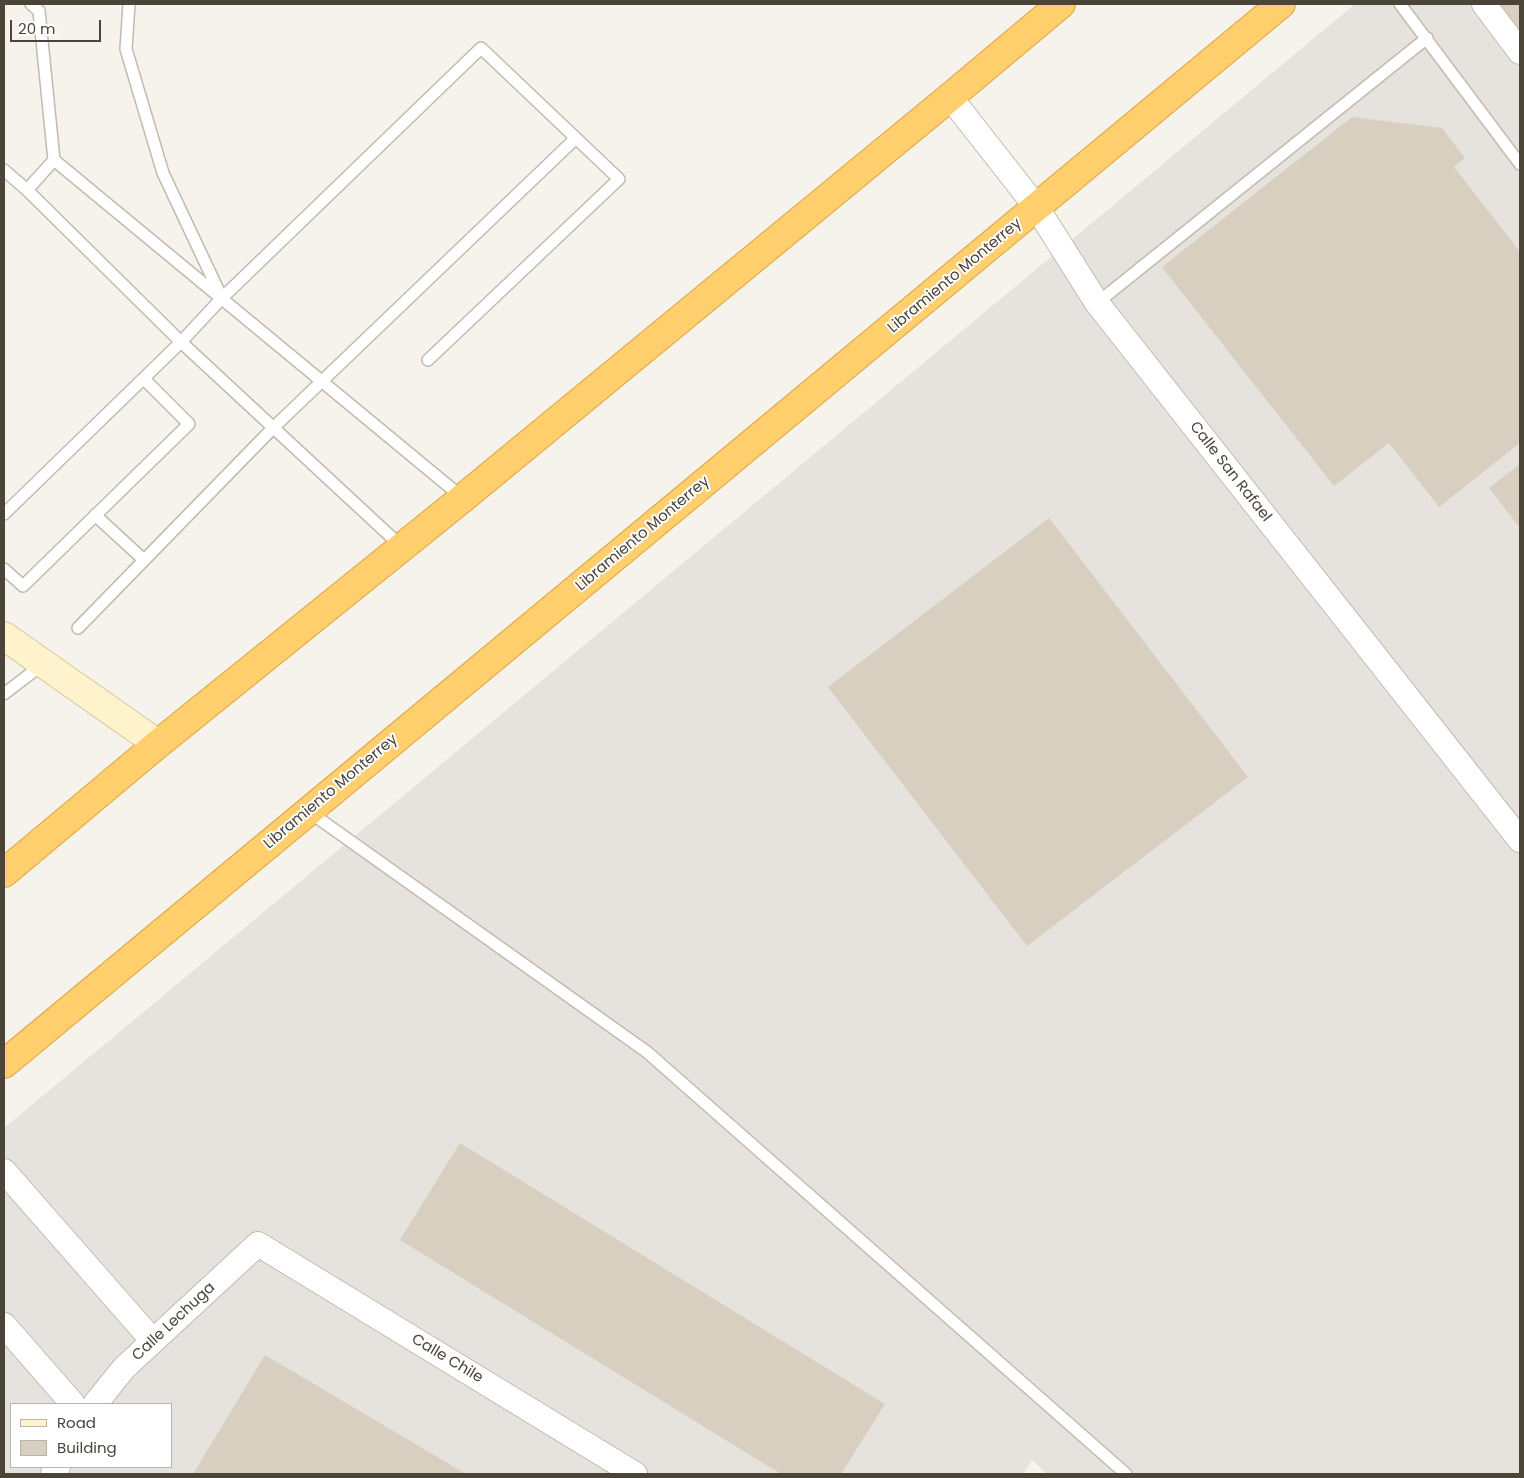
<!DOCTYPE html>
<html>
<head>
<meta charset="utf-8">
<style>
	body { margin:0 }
	#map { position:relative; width:1524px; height:1478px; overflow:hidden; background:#f6f3ec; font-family:Poppins,sans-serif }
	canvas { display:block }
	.frame { position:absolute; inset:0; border:5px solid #4b4439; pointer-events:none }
	.legend { position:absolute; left:10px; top:1403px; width:162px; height:65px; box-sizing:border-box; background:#fff; border:1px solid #b7b4b0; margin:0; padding:6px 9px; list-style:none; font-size:15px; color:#4b4439 }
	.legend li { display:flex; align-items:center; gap:10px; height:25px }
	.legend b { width:25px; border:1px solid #b7b4b0 }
	.scale { position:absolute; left:10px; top:20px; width:91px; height:22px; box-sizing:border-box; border:2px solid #4b4439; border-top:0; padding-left:6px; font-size:15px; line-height:18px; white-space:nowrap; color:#4b4439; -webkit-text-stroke:4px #fff; paint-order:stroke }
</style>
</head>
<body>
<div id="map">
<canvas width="1524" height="1478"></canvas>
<div class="frame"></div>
<ul class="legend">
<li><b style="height:6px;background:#fff3cd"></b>Road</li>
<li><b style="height:14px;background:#d8cfc1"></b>Building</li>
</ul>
<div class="scale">20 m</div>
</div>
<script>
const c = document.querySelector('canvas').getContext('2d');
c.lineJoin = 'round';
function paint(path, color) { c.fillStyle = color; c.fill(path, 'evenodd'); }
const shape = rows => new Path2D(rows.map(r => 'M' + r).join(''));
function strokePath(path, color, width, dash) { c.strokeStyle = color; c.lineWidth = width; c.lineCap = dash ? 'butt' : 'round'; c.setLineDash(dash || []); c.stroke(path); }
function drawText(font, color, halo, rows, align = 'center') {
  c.font = font + ' Poppins,sans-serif'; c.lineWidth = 4; c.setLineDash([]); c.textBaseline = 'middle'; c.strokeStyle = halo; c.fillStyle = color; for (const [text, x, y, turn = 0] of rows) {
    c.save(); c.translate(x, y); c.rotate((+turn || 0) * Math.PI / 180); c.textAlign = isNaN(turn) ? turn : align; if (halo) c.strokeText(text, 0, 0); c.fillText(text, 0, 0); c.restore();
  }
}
paint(shape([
	[1355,4,1520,4,1520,1474,1047,1474,1032,1460,1023,1474,4,1474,4,1128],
	[11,1404,171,1404,171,1467,11,1467]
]), '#e6e2dd');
paint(shape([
	[1491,4,1520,4,1520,41],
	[1352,117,1442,128,1465,158,1454,167,1520,252,1520,443,1439,507,1389,443,1334,486,1162,267],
	[1520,464,1520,528,1489,488],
	[1049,518,1248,777,1027,946,828,687],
	[460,1143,885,1404,841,1474,781,1474,400,1240],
	[265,1355,466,1474,193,1474]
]), '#d8cfc1');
const lane = shape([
	[129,4,126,49,163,173,220,294],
	[1400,4,1520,164],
	[54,160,463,498],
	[4,170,27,190,181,342,402,547],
	[27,190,54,160,39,11,31,4],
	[1097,303,1427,38],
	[4,514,181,342,222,298,481,48,619,179,428,360],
	[95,515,144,560],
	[4,569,23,586,189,424,144,379],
	[78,628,273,428,576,138],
	[4,694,43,664],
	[308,811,647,1052,1126,1474]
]);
const street = shape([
	[1484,4,1520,52],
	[950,97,1037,208,1097,303,1520,840],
	[4,1171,153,1341],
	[4,1325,73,1404],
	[95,1404,124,1368,258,1244,635,1474],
	[53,1474,58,1467]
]);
const secondary = shape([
	[4,636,158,744]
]);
const highway = shape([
	[4,873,158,744,463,498,950,97,1061,4],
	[4,1064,1281,4]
]);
strokePath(lane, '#c2bbae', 14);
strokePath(street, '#c2bbae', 26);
strokePath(secondary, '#d6c79b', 30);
strokePath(highway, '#e0a43c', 30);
strokePath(lane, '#fff', 11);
strokePath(street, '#fff', 24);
strokePath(secondary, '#fff3cd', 28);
strokePath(highway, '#ffcf6e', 28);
drawText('15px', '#4b4439', '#fff', [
	["Libramiento Monterrey",955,276,-40],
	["Calle San Rafael",1230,472,52],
	["Libramiento Monterrey",643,534,-40],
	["Libramiento Monterrey",331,792,-40],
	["Calle Lechuga",174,1322,-43],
	["Calle Chile",447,1359,31]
]);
</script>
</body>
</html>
